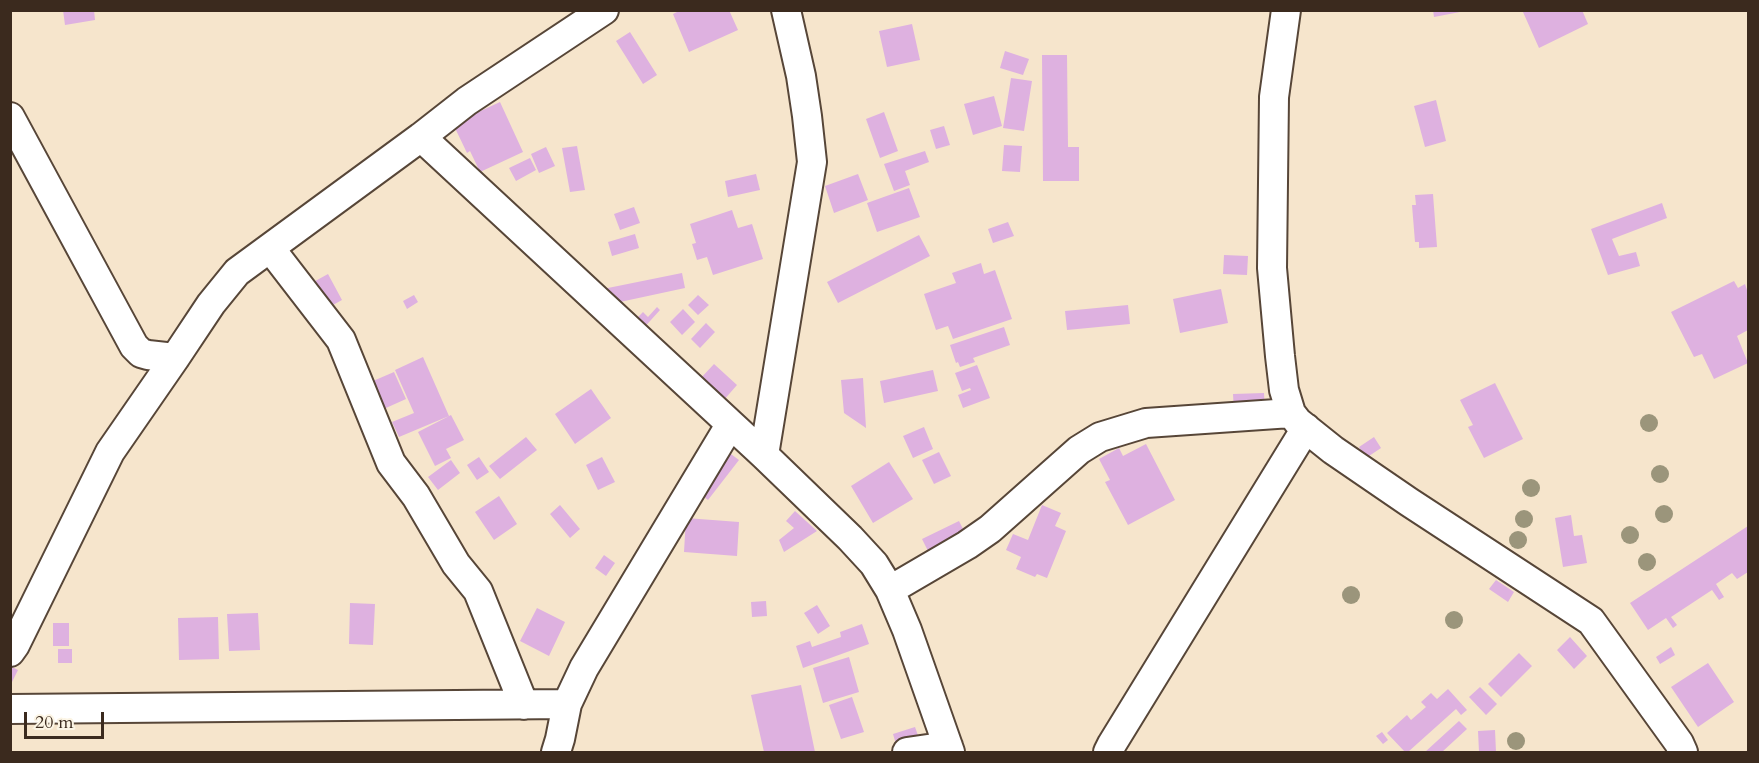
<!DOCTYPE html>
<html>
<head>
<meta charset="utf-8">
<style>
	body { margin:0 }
	#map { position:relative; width:1759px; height:763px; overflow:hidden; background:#f6e5cc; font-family:Cardo,serif }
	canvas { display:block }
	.frame { position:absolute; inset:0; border:12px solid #3b2a1e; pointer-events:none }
	.scale { position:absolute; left:24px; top:712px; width:80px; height:27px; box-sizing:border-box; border:3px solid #3b2a1e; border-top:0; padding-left:8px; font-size:18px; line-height:21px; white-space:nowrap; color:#3b2a1e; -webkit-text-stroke:4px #fcf5e5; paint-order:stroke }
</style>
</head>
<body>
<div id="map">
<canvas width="1759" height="763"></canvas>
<div class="frame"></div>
<div class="scale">20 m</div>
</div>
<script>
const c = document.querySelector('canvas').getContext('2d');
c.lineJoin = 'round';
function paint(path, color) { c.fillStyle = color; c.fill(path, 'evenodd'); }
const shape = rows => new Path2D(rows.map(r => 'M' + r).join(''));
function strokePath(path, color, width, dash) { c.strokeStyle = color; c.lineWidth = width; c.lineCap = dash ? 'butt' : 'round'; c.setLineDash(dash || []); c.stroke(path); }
paint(shape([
	[63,10,94,10,95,20,65,25],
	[681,10,729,10,738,30,689,52,673,14],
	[1433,10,1460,10,1460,12,1434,17],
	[1526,10,1582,10,1588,24,1539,48,1523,12],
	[912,24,920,60,887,67,879,31],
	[630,32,657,75,643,84,616,41],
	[1005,51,1029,59,1023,75,1000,68],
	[1042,55,1067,55,1068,147,1079,147,1079,181,1043,181],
	[1011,78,1032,81,1024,131,1003,128],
	[994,96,1002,126,973,135,964,104],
	[1436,100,1446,141,1425,147,1414,106],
	[500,102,523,152,480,172,470,151,467,153,455,128,459,126,457,122],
	[884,112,898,151,880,158,866,119],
	[944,126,950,145,936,149,930,130],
	[1004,145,1022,146,1020,172,1002,171],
	[577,146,585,190,570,192,562,148],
	[546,147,555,166,539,173,531,154],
	[925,151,929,162,905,171,910,185,894,191,884,164],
	[530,158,536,170,516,181,509,168],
	[756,174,760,190,728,197,725,181],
	[858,174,868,200,834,213,825,186],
	[909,188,920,217,877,232,867,203],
	[1433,194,1437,247,1419,248,1419,242,1415,242,1412,205,1416,205,1415,195],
	[1662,203,1667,218,1612,239,1619,256,1636,252,1640,266,1608,275,1591,229],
	[634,207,640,223,620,230,614,214],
	[732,210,738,228,752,224,763,259,713,275,707,257,697,260,692,244,696,243,690,224],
	[1008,222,1014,236,993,243,988,229],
	[635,234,639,248,612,256,608,242],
	[919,235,930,256,838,303,827,282],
	[1224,255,1248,256,1247,275,1223,274],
	[981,263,984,274,995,270,1012,319,953,339,948,326,936,330,924,294,956,283,952,273],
	[682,273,685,288,606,305,603,289],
	[328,274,342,300,322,311,308,285],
	[1734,281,1738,288,1745,284,1748,293,1748,330,1737,336,1748,363,1714,379,1702,354,1694,357,1671,312],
	[1221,289,1228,323,1180,333,1173,299],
	[414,295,418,302,407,309,403,301],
	[698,295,709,305,698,315,688,305],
	[1128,305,1130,324,1067,330,1065,311],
	[657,307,660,310,641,331,632,323,643,312,648,317],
	[683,309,695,322,682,335,670,322],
	[706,323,715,332,700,348,691,339],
	[1004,327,1010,345,973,358,975,362,960,367,958,362,956,363,950,345],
	[423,357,449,416,399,437,392,422,414,413,395,370],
	[714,364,737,385,723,401,700,379],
	[977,365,990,398,963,408,958,395,971,390,970,388,962,391,955,373],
	[933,370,938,391,884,403,880,381],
	[394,372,406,399,377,412,366,384],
	[863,378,866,428,844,413,841,380],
	[1495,383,1523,439,1484,458,1468,427,1473,425,1460,400],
	[591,389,611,418,575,444,555,414],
	[1264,393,1265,411,1234,412,1233,394],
	[451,415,464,440,446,449,451,458,435,466,418,432],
	[924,427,933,449,913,458,903,436],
	[526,437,537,450,500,479,489,466],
	[1374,437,1381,448,1366,458,1359,447],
	[1146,444,1175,500,1128,525,1105,482,1110,480,1099,459,1119,448,1123,456],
	[724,449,739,460,708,500,693,488],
	[939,452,951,476,934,484,922,460],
	[479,457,489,472,477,480,467,465],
	[602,457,615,482,598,490,586,465],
	[451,460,460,473,438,490,428,477],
	[889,462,913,499,873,523,851,486],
	[499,496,517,524,494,540,475,512],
	[560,505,580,529,570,538,550,514],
	[1042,505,1061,513,1055,526,1066,531,1047,578,1037,574,1035,577,1016,569,1021,557,1006,550,1013,534,1028,540],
	[795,511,817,531,784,552,779,540,794,528,786,521],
	[1571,515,1574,536,1582,535,1587,563,1563,567,1555,518],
	[686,518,739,522,737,556,684,552],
	[959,521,969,541,932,559,922,539],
	[1748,526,1748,572,1737,579,1732,573,1716,584,1724,597,1719,600,1712,590,1671,617,1677,625,1673,628,1666,618,1648,630,1630,603],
	[604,555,615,563,606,576,595,568],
	[1496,580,1514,592,1508,602,1489,589],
	[766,601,767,616,752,617,751,602],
	[350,603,375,604,373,645,349,644],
	[817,605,830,626,818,634,804,613],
	[537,608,565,622,549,656,520,641],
	[258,613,260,650,229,651,227,614],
	[218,617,219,659,179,660,178,618],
	[53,623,69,623,69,646,53,646],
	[862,624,869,644,803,668,796,646,810,641,812,647,841,637,840,632],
	[1570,637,1587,656,1574,669,1557,650],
	[1671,647,1675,655,1660,664,1656,657],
	[58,649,72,649,72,663,58,663],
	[1519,653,1532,666,1501,697,1488,684],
	[849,657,859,692,823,703,813,668],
	[1708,663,1734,702,1698,727,1671,687],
	[10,666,18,670,10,686],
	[801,685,815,752,764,752,751,695],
	[1480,687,1497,704,1486,715,1469,697],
	[1448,689,1467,710,1461,715,1456,709,1408,752,1405,752,1387,733,1407,715,1411,720,1426,707,1421,702,1431,693,1437,699],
	[852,697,864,732,841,739,829,705],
	[1459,721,1467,729,1442,752,1425,752],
	[915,727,921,744,898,751,893,734],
	[1495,730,1496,752,1479,752,1478,731],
	[1382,732,1388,740,1383,744,1376,736]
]), '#deb1e0');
const minor = shape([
	[1286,10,1274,97,1272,268,1280,356,1284,390,1291,413,1298,422,1333,450,1409,502,1591,621,1679,743,1683,752],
	[10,117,134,346,141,353,148,355,175,358],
	[421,137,764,455,850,538,874,564,890,590,907,630,950,752],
	[270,248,341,340,391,463,416,496,456,564,478,591,524,705],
	[764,455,812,162,807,116,801,76,786,10],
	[890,590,967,545,990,529,1079,450,1100,437,1146,423,1291,413],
	[10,652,15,645,110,452,175,358,211,304,237,272,421,137,467,101,604,10],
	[10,709,567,704],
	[556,752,560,739,567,704,584,668,730,425],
	[907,752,948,746],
	[1108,752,1112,744,1306,428]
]);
strokePath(minor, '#574638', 32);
strokePath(minor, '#fff', 28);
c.fillStyle = '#9b957b';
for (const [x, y] of [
	[1649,423],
	[1660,474],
	[1531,488],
	[1664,514],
	[1524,519],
	[1630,535],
	[1518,540],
	[1647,562],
	[1351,595],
	[1454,620],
	[1516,741]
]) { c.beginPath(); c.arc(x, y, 9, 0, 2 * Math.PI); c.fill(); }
</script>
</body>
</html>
